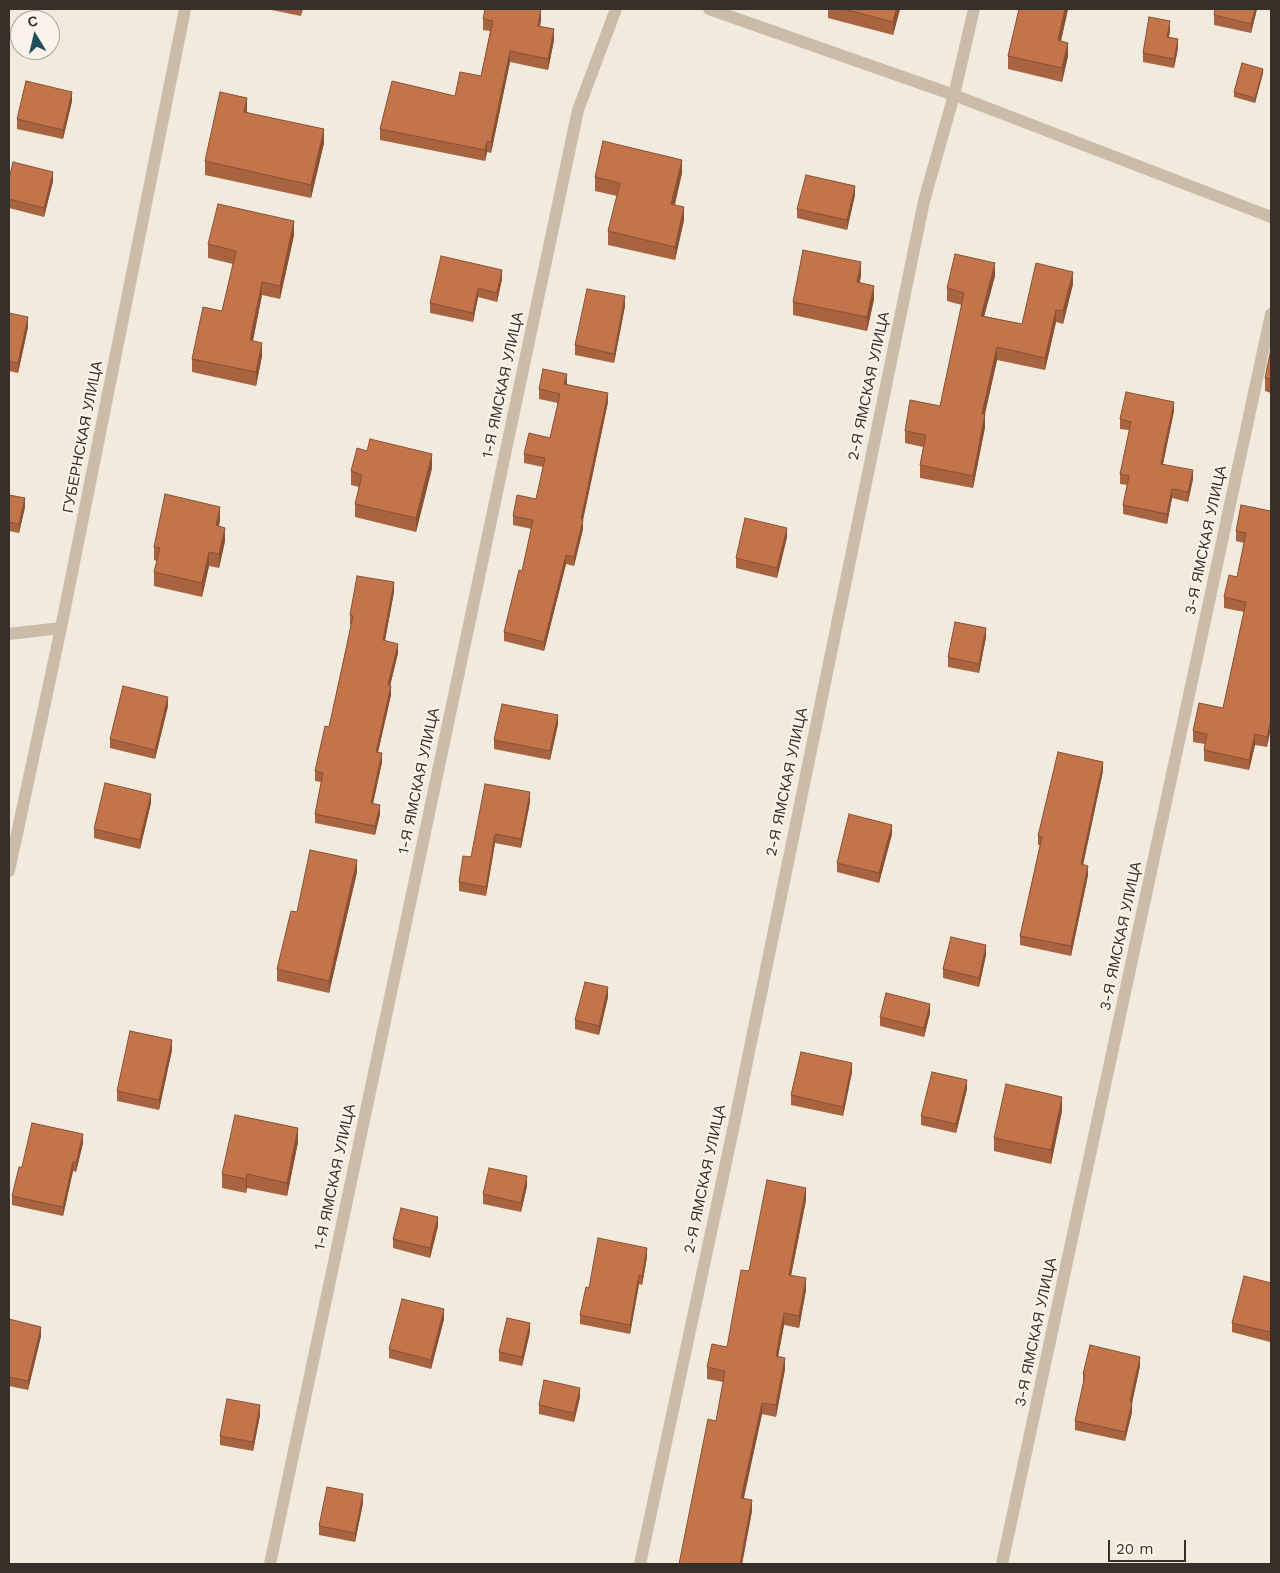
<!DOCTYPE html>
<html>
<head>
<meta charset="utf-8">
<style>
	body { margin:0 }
	#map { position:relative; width:1280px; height:1573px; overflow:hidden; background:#f2eadd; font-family:"Work Sans",sans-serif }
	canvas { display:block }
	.frame { position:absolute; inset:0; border:10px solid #372f29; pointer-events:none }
	.north { position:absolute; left:10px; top:10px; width:50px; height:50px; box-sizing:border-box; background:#faf4ea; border:1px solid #aca59d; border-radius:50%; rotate:351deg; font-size:14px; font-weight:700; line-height:20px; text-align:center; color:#372f29 }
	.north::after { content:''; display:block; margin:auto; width:18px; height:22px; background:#1f4f58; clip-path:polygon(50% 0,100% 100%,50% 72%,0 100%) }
	.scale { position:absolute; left:1108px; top:1540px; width:78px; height:22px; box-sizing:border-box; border:2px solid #372f29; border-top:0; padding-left:6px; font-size:15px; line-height:18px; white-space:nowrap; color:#372f29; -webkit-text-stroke:4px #faf4ea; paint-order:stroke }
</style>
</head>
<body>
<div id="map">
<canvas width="1280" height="1573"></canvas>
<div class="frame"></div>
<div class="north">С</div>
<div class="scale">20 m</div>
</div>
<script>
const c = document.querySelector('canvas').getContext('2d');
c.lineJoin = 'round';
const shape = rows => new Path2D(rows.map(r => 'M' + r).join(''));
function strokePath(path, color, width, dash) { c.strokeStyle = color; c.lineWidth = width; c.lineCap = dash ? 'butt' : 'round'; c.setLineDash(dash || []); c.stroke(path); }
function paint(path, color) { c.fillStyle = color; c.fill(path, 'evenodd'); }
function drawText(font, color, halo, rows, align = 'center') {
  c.font = font + ' "Work Sans",sans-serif'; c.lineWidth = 4; c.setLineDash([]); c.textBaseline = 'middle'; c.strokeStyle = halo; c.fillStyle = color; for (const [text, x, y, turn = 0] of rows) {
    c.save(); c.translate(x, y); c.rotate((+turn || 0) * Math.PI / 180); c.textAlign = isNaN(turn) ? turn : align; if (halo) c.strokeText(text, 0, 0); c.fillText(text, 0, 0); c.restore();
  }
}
strokePath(shape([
	[9,634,61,628]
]), '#cabca9', 12);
strokePath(shape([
	[709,9,954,95,1271,217],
	[9,871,61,628,185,9],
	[270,1564,578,110,616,9],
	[640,1564,734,1125,924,201,954,95,974,9],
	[1002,1564,1271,314]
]), '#cabca9', 12);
paint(shape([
	[267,9,303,9,301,16],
	[828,9,900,9,893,35,828,18],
	[1068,9,1061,41,1068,56,1062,82,1008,69,1008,56],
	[1257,9,1251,33,1214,25,1214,15],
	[483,19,541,20,540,26,554,40,548,70,510,62,491,153,487,152,485,161,380,140,380,129,455,96,481,76,490,31,483,30],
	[1170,31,1169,37,1178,48,1174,68,1143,62,1143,53],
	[1263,73,1255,103,1234,97,1234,92],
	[72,101,63,139,17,129,17,119],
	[247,112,324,143,311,198,205,175,205,161],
	[682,173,675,205,684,220,675,260,608,245,608,231,617,196,595,191,595,177],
	[9,179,53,181,44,217,9,208],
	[855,195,847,230,797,218,797,209],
	[294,235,280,299,262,295,253,341,262,356,256,386,192,372,192,359,222,311,233,264,208,258,208,244],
	[861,276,859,283,874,299,867,331,793,315,793,302],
	[995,276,984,316,1022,324,1073,284,1063,324,1056,322,1045,370,997,360,985,414,985,427,973,488,920,478,920,465,923,447,905,443,905,431,940,406,962,305,947,301,947,288],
	[502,279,497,302,478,297,473,322,430,313,430,303],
	[625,306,614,363,575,355,575,345],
	[9,313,28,327,18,373,9,371],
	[1271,349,1271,393,1265,391,1265,378],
	[567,383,566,384,608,402,583,520,583,529,574,566,566,564,544,651,504,641,504,632,522,571,532,529,513,525,513,516,536,499,543,467,524,463,524,454,550,438,558,403,539,399,539,389],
	[1174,411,1163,464,1193,479,1188,502,1172,498,1167,524,1123,514,1123,505,1127,485,1120,484,1120,474,1129,430,1120,429,1120,419],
	[367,451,432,468,416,532,355,517,355,504,359,487,351,485,351,471],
	[9,495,25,507,19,533,9,531],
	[1271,511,1267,747,1255,745,1249,770,1204,761,1204,750,1205,744,1193,742,1193,731,1223,708,1244,612,1224,608,1224,597,1237,577,1244,543,1236,541,1236,531],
	[220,520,219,526,225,541,219,568,209,566,202,597,154,586,154,572,157,561,154,560,154,547],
	[787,537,777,578,736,568,736,558],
	[394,592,385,641,398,653,390,686,391,695,378,752,382,762,373,804,380,814,375,835,315,823,315,814,321,782,315,781,315,771,329,727,351,625,350,624,350,615],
	[986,637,979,673,948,667,948,657],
	[168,706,155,759,110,748,110,739],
	[558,724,550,760,494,749,494,740],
	[1103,771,1083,865,1088,875,1071,956,1020,945,1020,936,1040,845,1038,845,1038,836],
	[530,802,521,848,495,843,486,896,459,891,459,882,471,857],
	[151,803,140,849,94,838,94,829],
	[892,834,879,883,837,872,837,863],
	[357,872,329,993,277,981,277,969,297,912],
	[986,955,979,987,943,978,943,969],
	[608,997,599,1035,575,1029,575,1020],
	[930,1013,924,1037,880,1026,880,1017],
	[172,1050,159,1110,117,1101,117,1091],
	[852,1072,843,1116,791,1105,791,1095],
	[967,1089,956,1133,921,1125,921,1116],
	[1062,1111,1051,1164,994,1151,994,1138],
	[298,1142,287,1196,247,1188,246,1193,222,1188,222,1174],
	[83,1143,76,1172,73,1171,63,1216,12,1205,12,1196,22,1167],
	[527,1186,521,1212,483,1204,483,1194],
	[806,1200,791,1275,806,1290,799,1328,784,1325,778,1356,785,1369,776,1417,762,1414,744,1498,752,1511,742,1564,716,1421,723,1382,707,1379,707,1367,727,1347,749,1271],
	[438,1226,430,1258,393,1248,393,1239],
	[647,1257,642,1285,639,1284,630,1334,580,1324,580,1315,589,1288],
	[1271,1283,1270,1342,1232,1332,1232,1323],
	[9,1319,41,1336,28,1390,9,1386],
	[444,1319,431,1369,389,1358,389,1349],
	[530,1332,522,1366,499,1361,499,1352],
	[1140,1366,1132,1403,1132,1412,1125,1441,1075,1430,1075,1421,1083,1384,1083,1374],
	[580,1397,574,1422,539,1414,539,1405],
	[260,1415,253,1451,220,1445,220,1436],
	[363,1503,355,1542,319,1535,319,1526]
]), '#a86440');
paint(shape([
	[541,9,541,20,538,37,538,26],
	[896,9,900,9,893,35,893,22],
	[1065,9,1068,9,1058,54,1058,40],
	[1255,9,1257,9,1251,33,1251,24],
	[1170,21,1170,31,1167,46,1167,37],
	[554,29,554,40,548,70,548,59],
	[1178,39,1178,48,1174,68,1174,59],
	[1068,43,1068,56,1062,82,1062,68],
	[510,51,510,62,491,153,491,142],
	[1263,69,1263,73,1255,103,1255,98],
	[72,92,72,101,63,139,63,130],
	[247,98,247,111,244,125,244,112],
	[324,129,324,143,311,198,311,185],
	[487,141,487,152,485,161,485,150],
	[682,160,682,173,671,218,671,204],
	[53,172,53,181,44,217,44,208],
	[855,186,855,195,847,230,847,220],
	[684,207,684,220,675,260,675,247],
	[294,221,294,235,280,299,280,286],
	[861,262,861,276,857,296,857,282],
	[995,263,995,276,981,328,981,316],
	[502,270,502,279,497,302,497,293],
	[1073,272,1073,284,1063,324,1063,311],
	[262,282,262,295,250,354,250,340],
	[874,286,874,299,867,331,867,317],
	[478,288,478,297,473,322,473,313],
	[625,296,625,306,614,363,614,354],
	[1056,310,1056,322,1045,370,1045,358],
	[28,317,28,327,18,373,18,363],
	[262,343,262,356,256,386,256,372],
	[997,347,997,360,982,426,982,414],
	[567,374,567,383,564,393,564,384],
	[608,393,608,402,581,529,581,519],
	[1174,402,1174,411,1161,473,1161,464],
	[985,414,985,427,973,488,973,476],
	[432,454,432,468,416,532,416,518],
	[1193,470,1193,479,1188,502,1188,492],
	[1172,489,1172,498,1167,524,1167,514],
	[25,498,25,507,19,533,19,524],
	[220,507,220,520,216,539,216,525],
	[583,520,583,529,574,566,574,557],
	[225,528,225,541,219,568,219,554],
	[787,528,787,537,777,578,777,568],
	[209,552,209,566,202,597,202,583],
	[566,555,566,564,544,651,544,642],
	[394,582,394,592,383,650,383,640],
	[986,628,986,637,979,673,979,664],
	[398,644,398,653,388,694,388,685],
	[391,686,391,695,376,761,376,752],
	[168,697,168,706,155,759,155,750],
	[558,715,558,724,550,760,550,751],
	[1271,719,1271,729,1267,747,1267,737],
	[1255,734,1255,745,1249,770,1249,760],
	[382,753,382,762,371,812,371,803],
	[1103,762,1103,771,1081,874,1081,864],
	[530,792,530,802,521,848,521,839],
	[151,794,151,803,140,849,140,840],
	[380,805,380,814,375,835,375,826],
	[892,825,892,834,879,883,879,873],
	[495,834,495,843,486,896,486,887],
	[357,860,357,872,329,993,329,981],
	[1088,866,1088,875,1071,956,1071,946],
	[986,945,986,955,979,987,979,978],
	[608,987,608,997,599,1035,599,1026],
	[930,1004,930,1013,924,1037,924,1028],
	[172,1040,172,1050,159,1110,159,1100],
	[852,1063,852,1072,843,1116,843,1107],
	[967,1080,967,1089,956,1133,956,1124],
	[1062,1097,1062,1111,1051,1164,1051,1150],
	[298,1128,298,1142,287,1196,287,1183],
	[83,1134,83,1143,76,1172,76,1163],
	[73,1162,73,1171,63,1216,63,1207],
	[247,1174,247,1188,246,1193,246,1179],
	[527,1176,527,1186,521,1212,521,1203],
	[806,1188,806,1200,789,1286,789,1275],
	[438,1217,438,1226,430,1258,430,1248],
	[647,1248,647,1257,642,1285,642,1276],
	[639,1275,639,1284,630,1334,630,1325],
	[806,1278,806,1290,799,1328,799,1316],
	[444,1309,444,1319,431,1369,431,1360],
	[784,1313,784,1325,776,1368,776,1356],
	[530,1323,530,1332,522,1366,522,1357],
	[41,1327,41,1336,28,1390,28,1381],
	[1140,1357,1140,1366,1130,1412,1130,1402],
	[785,1358,785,1369,776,1417,776,1405],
	[580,1388,580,1397,574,1422,574,1413],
	[762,1403,762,1414,741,1509,741,1498],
	[1132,1403,1132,1412,1125,1441,1125,1432],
	[260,1405,260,1415,253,1451,253,1442],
	[363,1494,363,1503,355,1542,355,1533],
	[752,1500,752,1511,742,1564,740,1564]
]), '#885134');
const building = shape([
	[485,9,541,9,538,26,554,29,548,59,510,51,491,142,487,141,485,150,380,129,392,81,455,96,460,72,481,76,493,21,483,19,485,9],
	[844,9,896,9,893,22,844,9],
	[1019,9,1065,9,1058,40,1068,43,1062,68,1008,56,1019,9],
	[1215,9,1255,9,1251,24,1214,15,1215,9],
	[1149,17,1170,21,1167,37,1178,39,1174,59,1143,53,1149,17],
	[1242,63,1263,69,1255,98,1234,92,1242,63],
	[26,81,72,92,63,130,17,119,26,81],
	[220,92,247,98,244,112,324,129,311,185,205,161,220,92],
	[603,141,682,160,671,204,684,207,675,247,608,231,620,183,595,177,603,141],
	[13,162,53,172,44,208,9,199,9,179,13,162],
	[806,175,855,186,847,220,797,209,806,175],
	[218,204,294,221,280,286,262,282,250,340,262,343,256,372,192,359,203,307,222,311,236,251,208,244,218,204],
	[803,250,861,262,857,282,874,286,867,317,793,302,803,250],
	[955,254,995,263,981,316,1022,324,1036,263,1073,272,1063,311,1056,310,1045,358,997,347,982,414,985,414,973,476,920,465,926,435,905,431,910,400,940,406,964,293,947,288,955,254],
	[441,256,502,270,497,293,478,288,473,313,430,303,441,256],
	[587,289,625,296,614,354,575,345,587,289],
	[9,313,28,317,18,363,9,361,9,313],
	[1271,349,1271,379,1265,378,1271,349],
	[543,369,567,374,564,384,608,393,581,519,583,520,574,557,566,555,544,642,504,632,519,570,522,571,533,520,513,516,517,495,536,499,545,458,524,454,529,433,550,438,560,394,539,389,543,369],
	[1126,392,1174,402,1161,464,1193,470,1188,492,1172,489,1167,514,1123,505,1129,476,1120,474,1131,422,1120,419,1126,392],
	[370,439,432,454,416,518,355,504,362,475,351,471,357,448,367,451,370,439],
	[165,494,220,507,216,525,225,528,219,554,209,552,202,583,154,572,160,548,154,547,165,494],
	[9,495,25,498,19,524,9,522,9,495],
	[1241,505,1271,511,1271,719,1267,737,1255,734,1249,760,1204,750,1207,734,1193,731,1199,703,1223,708,1246,602,1224,597,1229,575,1237,577,1246,533,1236,531,1241,505],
	[745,518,787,528,777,568,736,558,745,518],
	[357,576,394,582,383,640,398,644,388,685,391,686,376,752,382,753,371,803,380,805,375,826,315,814,323,773,315,771,325,726,329,727,343,663,353,616,350,615,357,576],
	[955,622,986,628,979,664,948,657,955,622],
	[123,686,168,697,155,750,110,739,123,686],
	[502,704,558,715,550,751,494,740,502,704],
	[1058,752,1103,762,1081,864,1088,866,1071,946,1020,936,1042,837,1038,836,1058,752],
	[105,783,151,794,140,840,94,829,105,783],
	[485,784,530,792,521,839,495,834,486,887,459,882,463,856,471,857,485,784],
	[849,814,892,825,879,873,837,863,849,814],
	[310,850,357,860,329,981,277,969,291,911,297,912,310,850],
	[951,937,986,945,979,978,943,969,951,937],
	[585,982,608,987,599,1026,575,1020,585,982],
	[886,993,930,1004,924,1028,880,1017,886,993],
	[130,1031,172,1040,159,1100,117,1091,130,1031],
	[801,1052,852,1063,843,1107,791,1095,801,1052],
	[932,1072,967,1080,956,1124,921,1116,932,1072],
	[1006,1084,1062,1097,1051,1150,994,1138,1006,1084],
	[235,1115,298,1128,287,1183,247,1174,246,1179,222,1174,235,1115],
	[32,1123,83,1134,76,1163,73,1162,63,1207,12,1196,19,1167,22,1167,32,1123],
	[489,1168,527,1176,521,1203,483,1194,489,1168],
	[767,1180,806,1188,789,1275,806,1278,799,1316,784,1313,776,1356,785,1358,776,1405,762,1403,741,1498,752,1500,740,1564,679,1564,708,1419,716,1421,725,1371,707,1367,712,1344,727,1347,741,1270,749,1271,767,1180],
	[401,1208,438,1217,430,1248,393,1239,401,1208],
	[598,1238,647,1248,642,1276,639,1275,630,1325,580,1315,586,1287,589,1288,598,1238],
	[1244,1276,1271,1283,1271,1329,1270,1332,1232,1323,1244,1276],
	[402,1299,444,1309,431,1360,389,1349,402,1299],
	[507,1318,530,1323,522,1357,499,1352,507,1318],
	[9,1319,41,1327,28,1381,9,1377,9,1319],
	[1090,1345,1140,1357,1130,1402,1132,1403,1125,1432,1075,1421,1085,1375,1083,1374,1090,1345],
	[544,1380,580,1388,574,1413,539,1405,544,1380],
	[227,1399,260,1405,253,1442,220,1436,227,1399],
	[327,1487,363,1494,355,1533,319,1526,327,1487]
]);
paint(building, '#c3744a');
strokePath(building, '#885134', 1);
drawText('15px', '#372f29', '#faf4ea', [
	["1-Я ЯМСКАЯ УЛИЦА",503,385,-78],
	["2-Я ЯМСКАЯ УЛИЦА",869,386,-78],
	["ГУБЕРНСКАЯ УЛИЦА",83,437,-79],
	["3-Я ЯМСКАЯ УЛИЦА",1206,540,-78],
	["1-Я ЯМСКАЯ УЛИЦА",419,781,-78],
	["2-Я ЯМСКАЯ УЛИЦА",787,782,-78],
	["3-Я ЯМСКАЯ УЛИЦА",1121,936,-78],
	["1-Я ЯМСКАЯ УЛИЦА",335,1177,-78],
	["2-Я ЯМСКАЯ УЛИЦА",705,1179,-78],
	["3-Я ЯМСКАЯ УЛИЦА",1036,1332,-78]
]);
</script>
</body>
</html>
